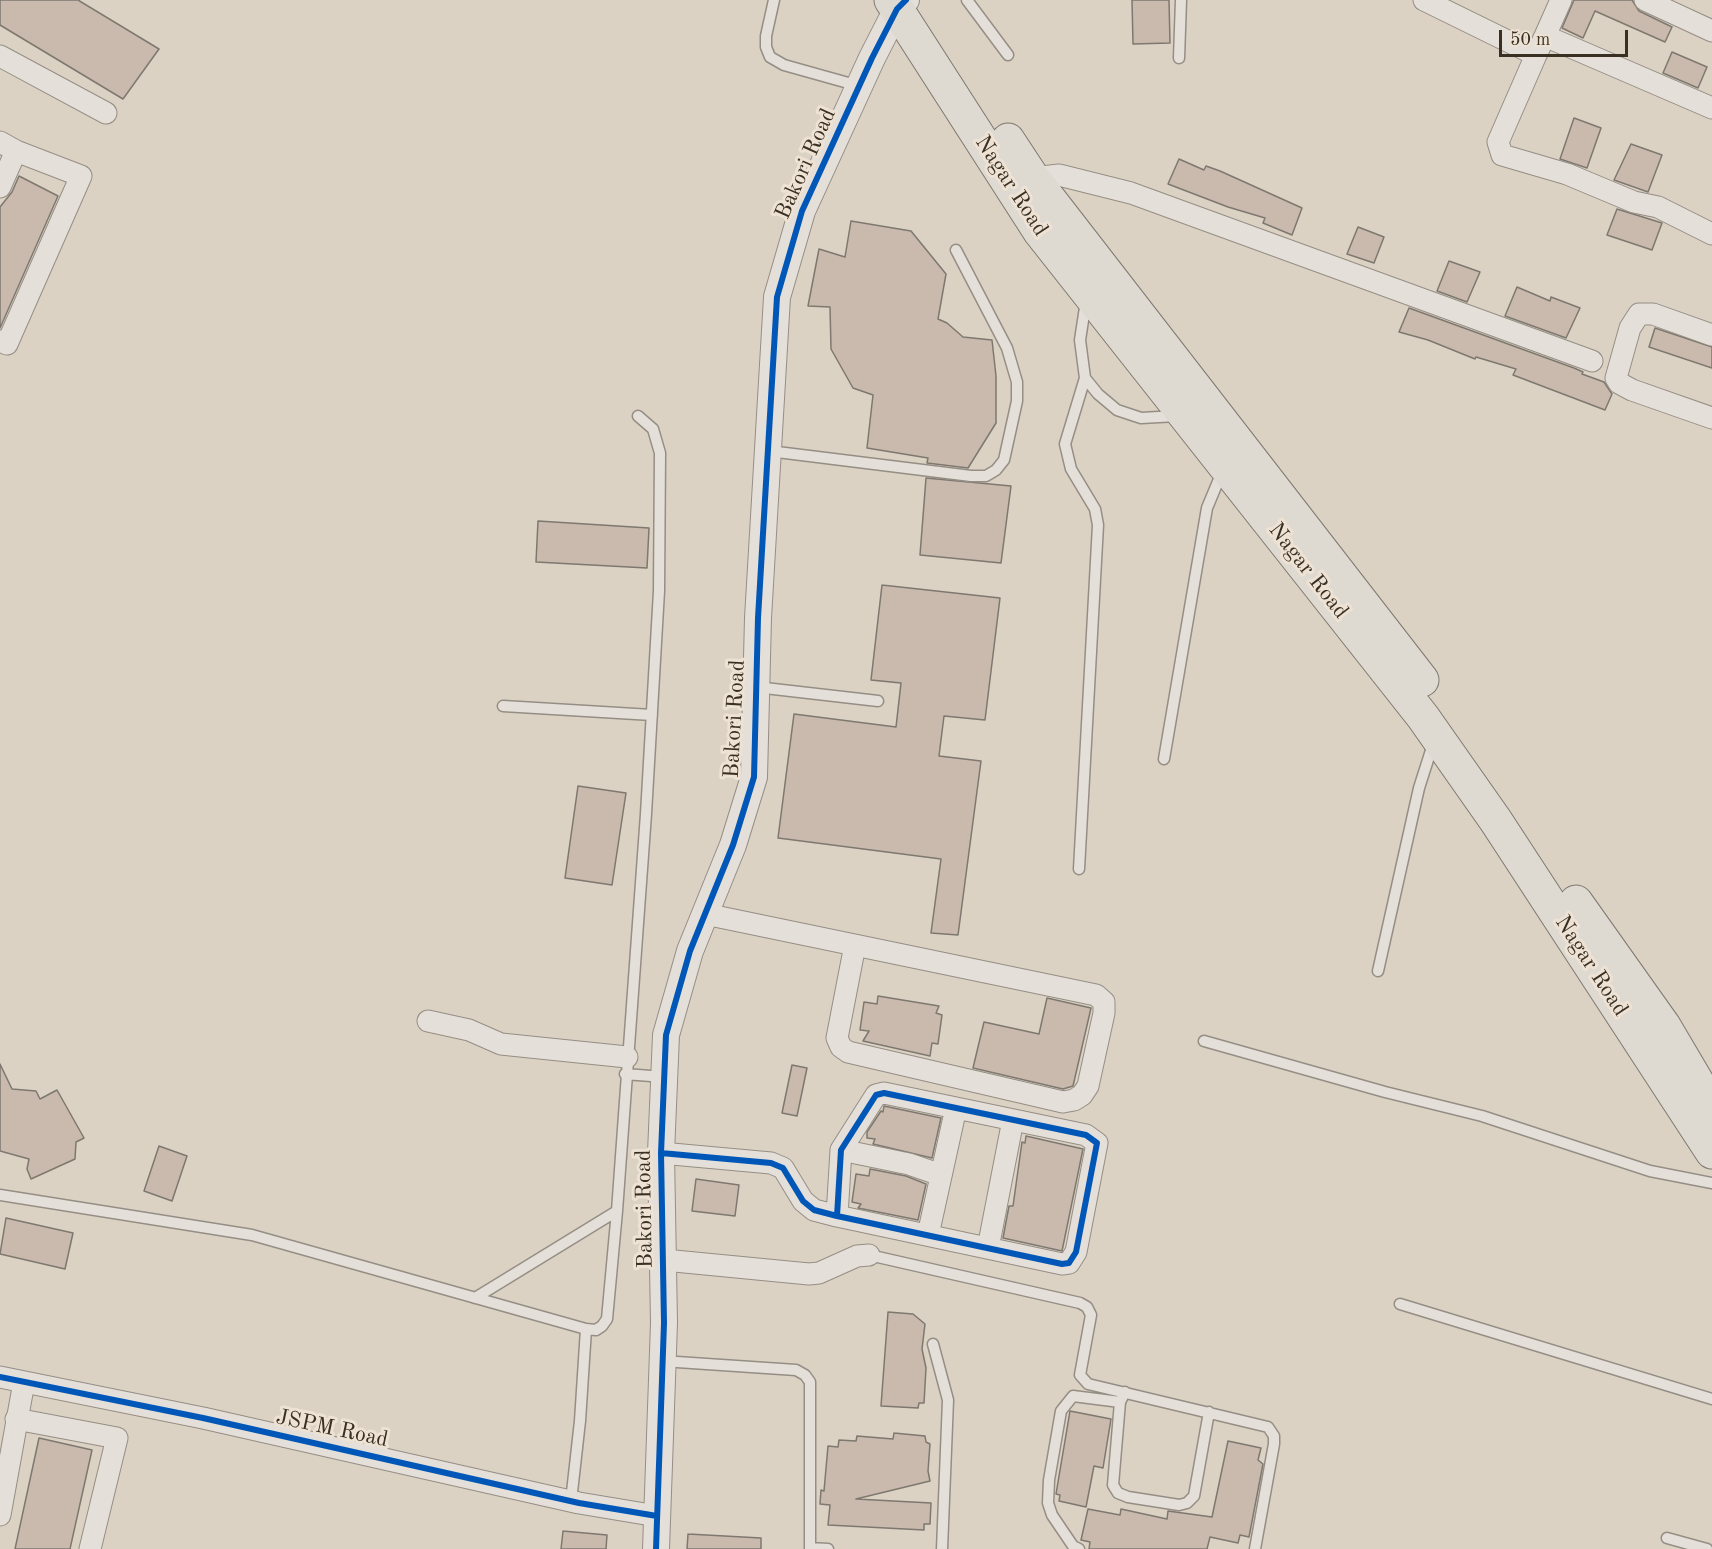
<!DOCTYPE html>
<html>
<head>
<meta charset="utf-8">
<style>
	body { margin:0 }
	#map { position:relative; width:1712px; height:1549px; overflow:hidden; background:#dbd2c4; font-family:"Old Standard TT",serif }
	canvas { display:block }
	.scale { position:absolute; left:1499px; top:30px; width:129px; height:27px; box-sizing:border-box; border:3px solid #393023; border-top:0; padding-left:8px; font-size:18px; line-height:21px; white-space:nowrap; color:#393023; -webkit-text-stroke:4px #ede2d3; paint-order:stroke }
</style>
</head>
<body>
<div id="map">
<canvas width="1712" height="1549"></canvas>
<div class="scale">50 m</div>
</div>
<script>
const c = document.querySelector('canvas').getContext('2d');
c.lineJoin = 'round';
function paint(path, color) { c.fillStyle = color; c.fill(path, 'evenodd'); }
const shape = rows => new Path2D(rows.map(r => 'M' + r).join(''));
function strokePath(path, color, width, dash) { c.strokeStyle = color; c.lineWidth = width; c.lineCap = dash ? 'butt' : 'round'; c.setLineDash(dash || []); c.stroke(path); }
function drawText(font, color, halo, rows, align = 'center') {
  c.font = font + ' "Old Standard TT",serif'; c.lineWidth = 6; c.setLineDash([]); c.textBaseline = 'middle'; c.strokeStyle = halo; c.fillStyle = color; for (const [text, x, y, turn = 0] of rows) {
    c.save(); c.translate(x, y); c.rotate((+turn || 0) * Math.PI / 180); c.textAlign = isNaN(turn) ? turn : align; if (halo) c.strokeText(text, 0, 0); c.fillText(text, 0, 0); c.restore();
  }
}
const building = shape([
	[0,0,78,0,159,49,123,99,0,25,0,0],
	[1132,0,1169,0,1170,43,1133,44,1132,0],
	[1574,0,1632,0,1639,11,1672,27,1665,42,1595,11,1583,38,1562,28,1574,0],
	[1672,52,1707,67,1698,88,1663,73,1672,52],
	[1574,118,1601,128,1587,168,1560,159,1574,118],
	[1631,144,1662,155,1648,192,1614,180,1631,144],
	[1179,159,1204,170,1206,166,1220,171,1302,208,1292,235,1263,223,1265,218,1228,207,1168,184,1179,159],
	[19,176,58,196,0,328,0,207,12,192,19,176],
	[1617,209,1662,223,1652,250,1607,235,1617,209],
	[851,221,911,231,946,274,938,319,947,323,963,337,992,340,996,376,996,423,968,468,927,463,928,458,867,448,873,395,853,388,831,349,830,307,808,306,819,249,845,257,851,221],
	[1358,227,1384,237,1374,263,1347,254,1358,227],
	[1449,261,1480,272,1467,302,1437,291,1449,261],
	[1517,287,1550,301,1551,297,1580,308,1566,338,1505,316,1517,287],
	[1409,308,1574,368,1583,372,1582,374,1604,382,1612,394,1605,410,1513,375,1516,369,1476,357,1475,359,1428,340,1399,332,1409,308],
	[1655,328,1712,347,1712,368,1649,347,1655,328],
	[926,478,1011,486,1001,563,920,555,926,478],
	[538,521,649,528,647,568,536,562,538,521],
	[882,585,1000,598,985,720,944,716,939,756,981,761,958,935,931,933,941,859,778,838,794,714,896,727,901,683,871,680,882,585],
	[578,786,626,793,612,885,565,878,578,786],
	[878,996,939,1006,936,1013,942,1015,938,1044,932,1043,930,1056,863,1041,869,1031,860,1030,864,1002,877,1004,878,996],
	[1047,998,1091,1008,1073,1086,1063,1089,973,1068,984,1022,1039,1034,1047,998],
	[0,1064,12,1089,36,1091,40,1099,57,1090,84,1138,76,1142,75,1159,31,1179,27,1169,29,1159,0,1151,0,1064],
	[792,1065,807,1068,797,1116,782,1113,792,1065],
	[884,1106,941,1118,932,1158,873,1144,875,1139,867,1138,867,1132,881,1111,883,1112,884,1106],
	[1026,1136,1083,1149,1062,1251,1003,1238,1009,1206,1013,1206,1022,1142,1025,1143,1026,1136],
	[159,1146,187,1156,172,1201,144,1191,159,1146],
	[870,1169,906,1176,926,1184,918,1220,858,1208,861,1204,852,1202,856,1174,869,1176,870,1169],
	[696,1179,739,1185,735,1216,692,1211,696,1179],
	[6,1218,73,1233,65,1269,0,1254,6,1218],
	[888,1312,913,1314,925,1324,922,1349,926,1368,924,1403,919,1403,918,1408,881,1406,888,1312],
	[1070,1411,1111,1419,1103,1468,1094,1466,1086,1507,1059,1501,1060,1495,1056,1494,1070,1411],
	[894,1433,925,1436,926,1442,930,1444,928,1471,930,1481,856,1499,931,1503,930,1524,924,1524,924,1530,828,1525,830,1505,820,1504,821,1490,824,1491,828,1446,838,1447,839,1440,856,1441,857,1436,893,1439,894,1433],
	[39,1438,92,1450,70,1549,15,1549,39,1438],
	[1228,1441,1261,1448,1258,1460,1263,1464,1249,1537,1240,1535,1238,1543,1210,1537,1207,1549,1089,1549,1090,1542,1081,1540,1088,1509,1120,1515,1121,1509,1167,1519,1168,1511,1212,1517,1228,1441],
	[563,1531,607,1535,606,1549,561,1549,563,1531],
	[688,1534,761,1538,761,1549,687,1549,688,1534]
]);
paint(building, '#c9baad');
strokePath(building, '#7e786f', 1.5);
const service = shape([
	[774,0,766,36,766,47,770,57,784,65,859,86],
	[967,0,1008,55],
	[1179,58,1181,0],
	[1085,378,1098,394,1117,410,1141,418,1177,416],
	[769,451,971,476,986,476,996,470,1004,460,1017,401,1017,382,1007,348,956,250],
	[756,687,878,701],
	[503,706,652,715],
	[1164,759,1207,508,1222,472],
	[1079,869,1098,525,1095,509,1071,469,1065,444,1085,378,1080,340,1086,301],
	[1378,971,1419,788,1434,741],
	[1204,1041,1385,1092,1482,1116,1650,1171,1712,1183],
	[625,1074,664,1077],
	[0,1195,252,1235,586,1329,596,1330,602,1326,607,1319,617,1211,646,814,659,591,660,453,653,429,638,416],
	[869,1255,1080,1303,1087,1307,1091,1315,1080,1375,1088,1384,1268,1427,1274,1436,1274,1444,1255,1549],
	[475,1298,617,1211],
	[1400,1304,1712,1399],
	[933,1344,948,1400,942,1549],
	[662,1361,796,1370,805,1375,810,1382,810,1549],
	[1125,1392,1120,1402,1113,1485,1118,1493,1128,1497,1179,1505,1187,1503,1194,1496,1209,1412],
	[571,1501,580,1421,586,1329],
	[1667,1538,1707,1549],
	[810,1548,828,1549],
	[1079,1549,1073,1546,1052,1515,1048,1503,1049,1480,1061,1411,1073,1396,1120,1402]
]);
const minor = shape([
	[1424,0,1536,55,1498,142,1502,155,1567,174,1634,202,1658,207,1712,234],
	[1645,0,1712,31],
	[1545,36,1561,0],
	[1536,55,1545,36,1712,108],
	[0,56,106,113],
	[0,142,16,151,0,187],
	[1033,178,1059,175,1131,193,1592,361],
	[1712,335,1653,314,1639,314,1630,328,1616,378,1619,383,1632,390,1712,418],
	[0,341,7,344,81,176,16,151],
	[705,914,1096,995,1104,1002,1104,1013,1088,1086,1082,1095,1074,1100,1063,1102,848,1052,841,1047,837,1038,855,945],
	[428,1021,469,1030,501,1044,627,1057],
	[841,1150,909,1164,941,1175],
	[661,1153,771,1163,783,1168,803,1201,814,1210,837,1216,1062,1264,1069,1263,1076,1252,1097,1143,1086,1135,884,1093,876,1095,841,1150,837,1216],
	[928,1235,956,1108],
	[988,1248,1013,1120],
	[664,1260,809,1274,819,1273,857,1256,869,1255],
	[0,1377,203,1418,579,1503,657,1516],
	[16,1419,117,1438,90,1549],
	[0,1515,24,1382]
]);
const tertiary = shape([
	[656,1549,664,1323,661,1153,666,1035,690,951,733,845,754,777,758,618,777,297,802,211,872,58,897,9,906,0]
]);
const trunk = shape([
	[891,0,1040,232,1423,717,1496,821,1712,1152],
	[1008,140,1033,178,1422,680],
	[1576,902,1664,1026,1712,1107]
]);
strokePath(service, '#958e85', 13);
strokePath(minor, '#958e85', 23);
strokePath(tertiary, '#958e85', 28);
strokePath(trunk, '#7e786f', 35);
strokePath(service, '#e4dfd8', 10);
strokePath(minor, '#e4dfd8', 21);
strokePath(tertiary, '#e4dfd8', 26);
strokePath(trunk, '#ded9d1', 33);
strokePath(shape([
	[661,1153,771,1163,783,1168,803,1201,814,1210,837,1216,1062,1264,1069,1263,1076,1252,1097,1143,1086,1135,884,1093,876,1095,841,1150,837,1216],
	[0,1377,203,1418,579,1503,657,1516],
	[656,1549,664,1323,661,1153,666,1035,690,951,733,845,754,777,758,618,777,297,802,211,872,58,897,9,906,0]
]), '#0057b8', 6);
drawText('22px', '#393023', '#ede2d3', [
	["Bakori Road",806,164,-66],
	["Nagar Road",1011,186,57],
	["Nagar Road",1308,571,52],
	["Bakori Road",735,719,-87],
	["Nagar Road",1591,966,57],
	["Bakori Road",645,1209,-91],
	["JSPM Road",332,1429,12]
]);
</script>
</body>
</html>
